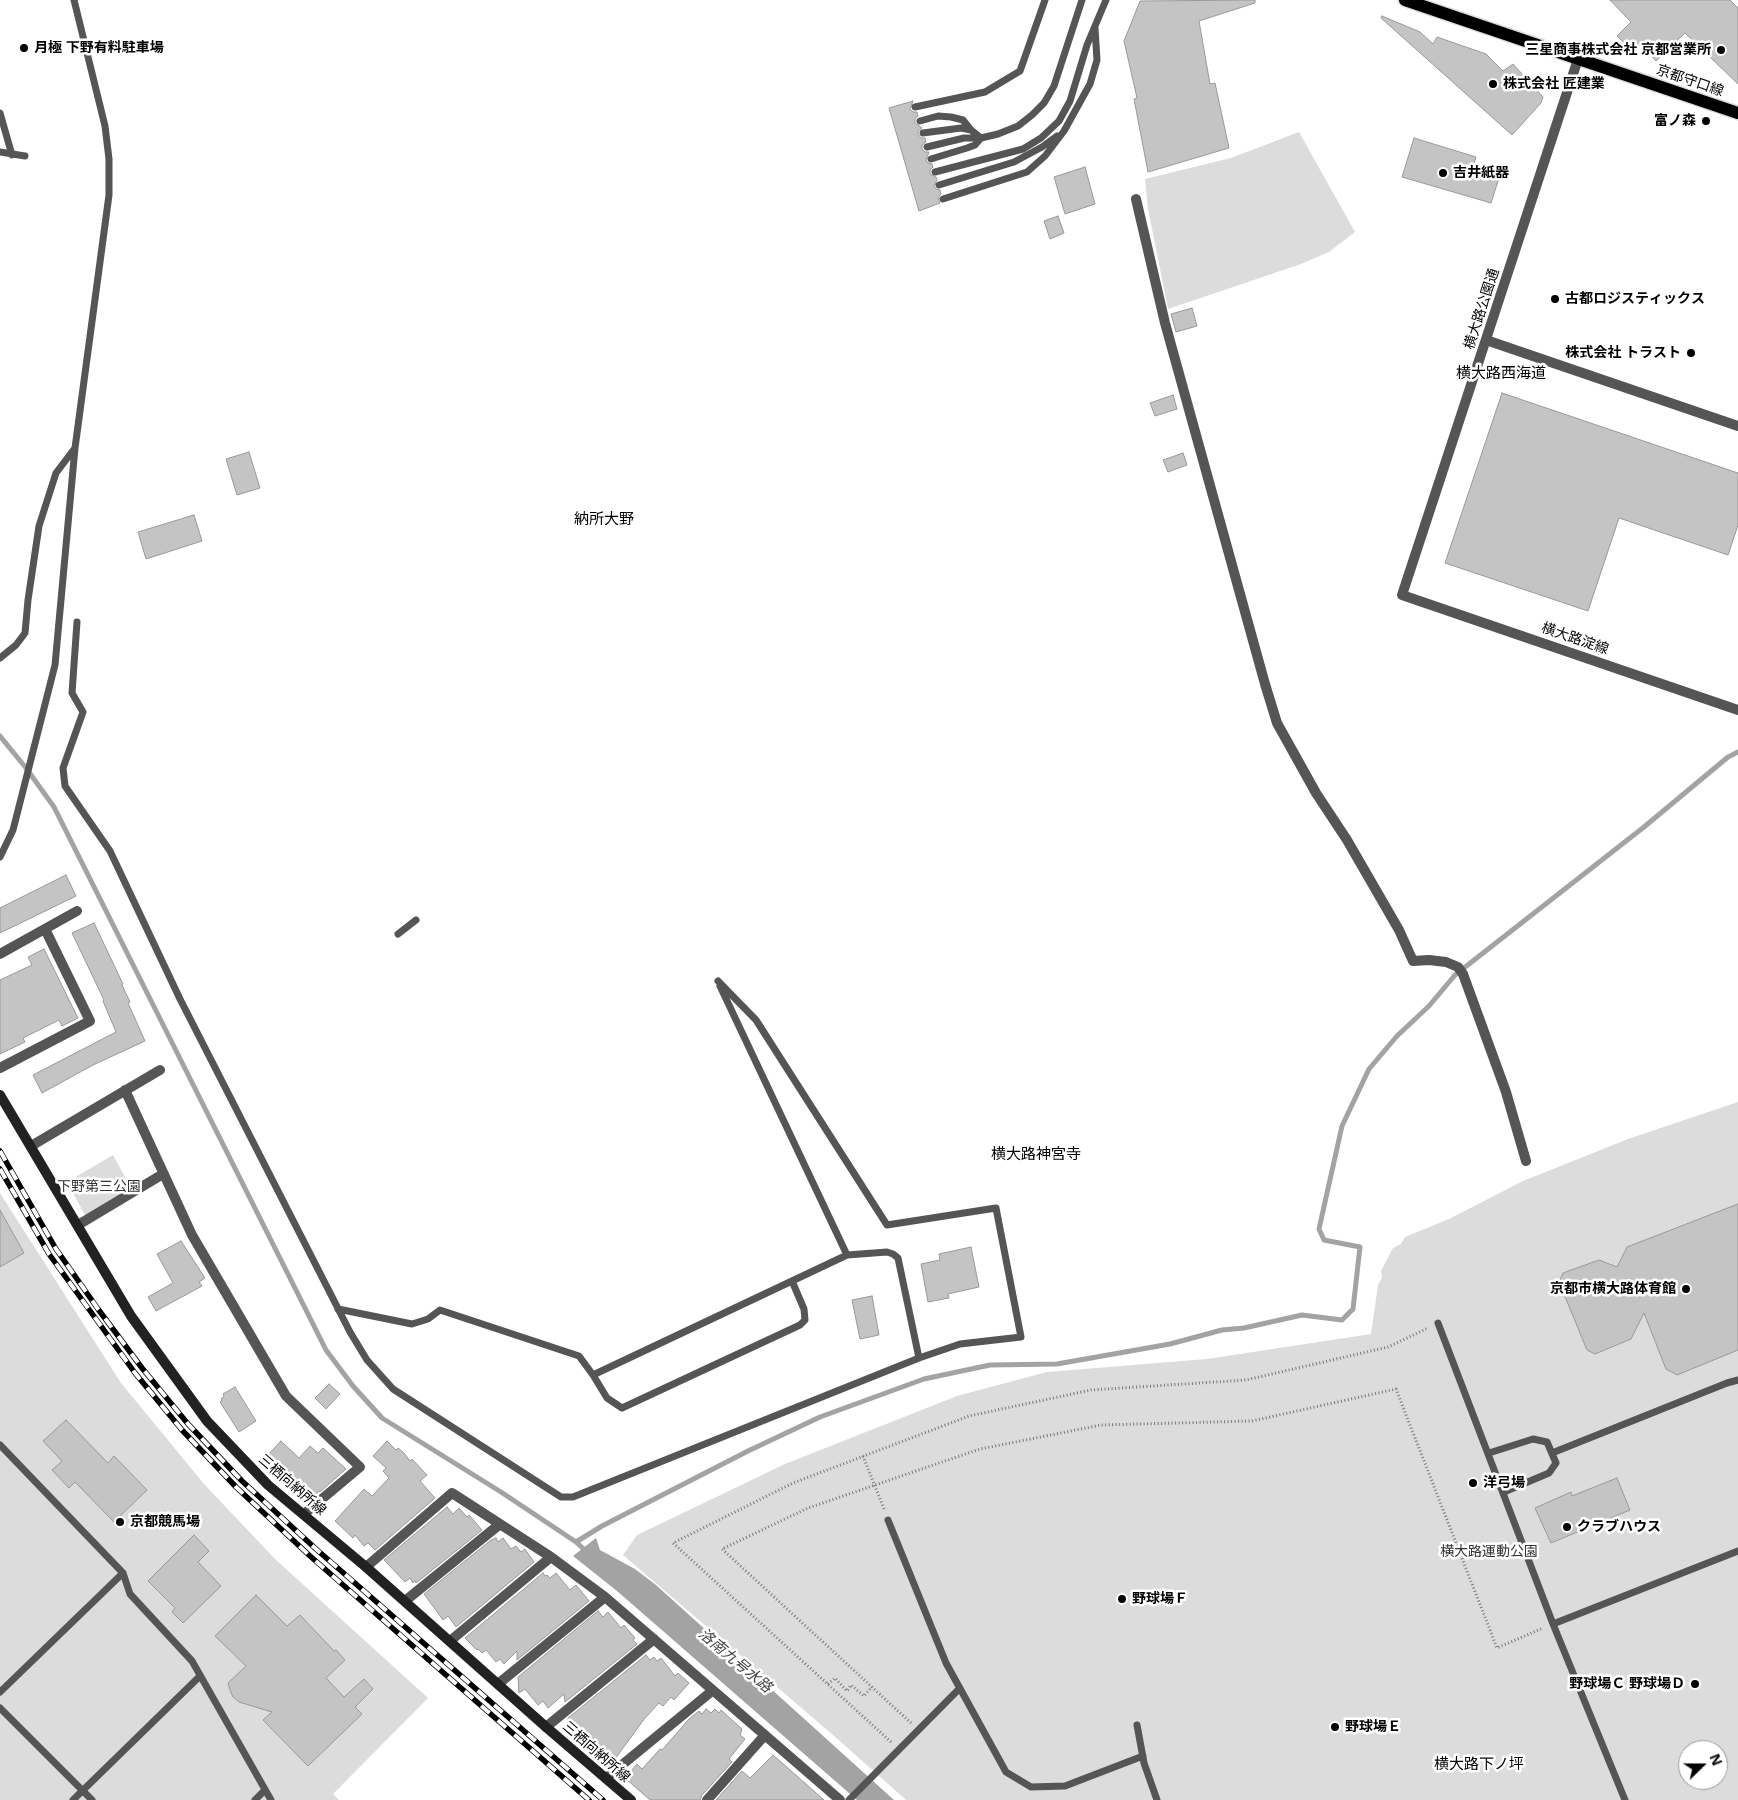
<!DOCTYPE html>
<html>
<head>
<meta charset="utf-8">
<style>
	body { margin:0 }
	#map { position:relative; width:1738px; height:1800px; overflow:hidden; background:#fff; font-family:"Open Sans",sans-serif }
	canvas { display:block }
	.north { position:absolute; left:1678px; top:1740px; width:50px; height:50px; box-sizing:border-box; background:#fff; border:1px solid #999; border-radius:50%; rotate:68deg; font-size:14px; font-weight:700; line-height:20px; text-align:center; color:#000 }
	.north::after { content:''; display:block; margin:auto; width:18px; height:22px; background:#000; clip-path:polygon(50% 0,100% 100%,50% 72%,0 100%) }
</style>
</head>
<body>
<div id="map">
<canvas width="1738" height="1800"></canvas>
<div class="north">N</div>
</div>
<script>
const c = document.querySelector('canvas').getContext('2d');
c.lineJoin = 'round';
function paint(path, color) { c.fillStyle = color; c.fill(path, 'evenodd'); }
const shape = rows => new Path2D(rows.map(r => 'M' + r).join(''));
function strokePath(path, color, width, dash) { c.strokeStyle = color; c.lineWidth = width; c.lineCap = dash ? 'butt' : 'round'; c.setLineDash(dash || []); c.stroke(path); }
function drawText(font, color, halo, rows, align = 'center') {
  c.font = font + ' "Open Sans","Noto Sans JP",sans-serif'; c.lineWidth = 5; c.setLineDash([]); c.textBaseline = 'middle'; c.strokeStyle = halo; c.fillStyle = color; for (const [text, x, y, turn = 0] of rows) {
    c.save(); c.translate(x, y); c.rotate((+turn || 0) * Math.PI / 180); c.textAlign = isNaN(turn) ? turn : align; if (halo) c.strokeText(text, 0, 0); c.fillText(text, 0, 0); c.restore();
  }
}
paint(shape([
	[1299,132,1355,232,1329,252,1301,264,1168,309,1148,209,1145,179,1231,158],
	[1738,1102,1738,1800,906,1800,833,1735,623,1555,637,1535,785,1464,957,1396,1047,1372,1207,1359,1371,1334,1378,1285,1382,1278,1381,1271,1393,1248,1401,1244,1405,1237,1449,1219,1523,1181,1628,1139],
	[1688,1750,1718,1750,1718,1780,1688,1780],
	[113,1155,132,1190,86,1217,67,1182],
	[0,1193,121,1383,204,1484,275,1559,428,1698,333,1794,339,1800,0,1800]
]), '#dcdcdc');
paint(shape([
	[596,1538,600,1550,635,1569,656,1585,894,1800,857,1800,617,1591,573,1556]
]), '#a3a3a3');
strokePath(shape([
	[0,736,26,768,54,807,326,1350,353,1386,382,1418,501,1492,576,1542,587,1552],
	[576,1542,602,1526,748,1451,820,1417,924,1379,990,1365,1057,1364,1170,1344,1222,1330,1244,1328,1302,1315,1342,1320,1353,1309,1360,1247,1324,1240,1319,1229,1342,1126,1369,1069,1397,1036,1429,1006,1455,975,1644,827,1728,757,1738,752]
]), '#a3a3a3', 5);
const building = shape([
	[1255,0,1255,3,1199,21,1210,84,1215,83,1229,148,1148,172,1134,99,1137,98,1124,41,1140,1,1255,0],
	[1610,0,1730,0,1738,8,1738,84,1685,33,1656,61,1640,45,1634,52,1617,36,1631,22,1610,0],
	[1382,16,1420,32,1433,44,1437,37,1486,54,1503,71,1513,64,1543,97,1541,103,1512,135,1381,18,1382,16],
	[913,101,910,109,913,112,917,112,918,116,915,119,915,123,922,128,918,131,918,134,921,138,925,138,926,142,922,145,922,149,925,152,929,152,926,160,928,163,932,164,933,167,930,170,930,174,936,177,937,180,934,186,936,189,940,190,941,194,938,198,940,203,919,211,889,108,913,101],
	[1414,138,1476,157,1472,170,1499,178,1491,203,1402,177,1414,138],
	[1085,167,1095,204,1065,214,1054,177,1085,167],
	[1058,216,1064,233,1050,239,1044,221,1058,216],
	[1192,308,1197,326,1176,332,1171,314,1192,308],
	[1502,393,1738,473,1738,525,1728,555,1619,518,1588,611,1445,563,1502,393],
	[1173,395,1177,409,1155,416,1150,403,1173,395],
	[249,452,260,488,237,495,226,459,249,452],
	[1183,453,1187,465,1168,472,1163,460,1183,453],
	[194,515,202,541,146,559,138,532,194,515],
	[66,875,76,896,0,933,0,908,66,875],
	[94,923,123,984,122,985,130,1002,128,1003,145,1041,93,1065,42,1093,33,1075,116,1032,103,1001,104,1000,72,933,94,923],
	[44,949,78,1018,62,1026,59,1020,23,1038,25,1042,0,1054,0,980,32,965,28,957,44,949],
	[1738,1204,1738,1350,1677,1375,1666,1369,1644,1313,1631,1339,1595,1354,1587,1350,1559,1282,1563,1273,1599,1260,1617,1267,1627,1247,1738,1204],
	[0,1210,24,1253,0,1267,0,1210],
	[181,1241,205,1278,199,1282,202,1286,156,1311,148,1297,173,1283,157,1254,181,1241],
	[971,1247,979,1287,948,1294,949,1298,928,1302,921,1264,940,1260,939,1254,971,1247],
	[872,1296,879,1335,860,1339,852,1300,872,1296],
	[329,1384,340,1394,326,1409,315,1398,329,1384],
	[235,1387,256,1421,239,1432,220,1402,222,1400,221,1399,224,1396,223,1394,235,1387],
	[66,1420,108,1463,114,1456,147,1490,114,1522,75,1482,69,1488,52,1470,62,1461,43,1441,66,1420],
	[281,1441,299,1458,310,1446,318,1453,323,1448,346,1469,320,1492,319,1491,315,1495,310,1490,306,1494,279,1469,277,1471,264,1459,281,1441],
	[387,1441,396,1450,398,1448,404,1453,410,1461,412,1459,427,1475,420,1481,435,1498,375,1550,368,1543,364,1546,355,1535,353,1538,335,1521,364,1489,372,1496,389,1478,383,1471,386,1468,373,1456,387,1441],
	[1617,1478,1630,1510,1551,1543,1535,1508,1571,1492,1572,1496,1617,1478],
	[447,1507,453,1514,459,1508,467,1517,469,1515,482,1530,416,1583,415,1581,413,1583,410,1578,405,1582,384,1560,447,1507],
	[194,1535,209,1551,198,1562,221,1586,183,1623,172,1612,175,1608,148,1581,194,1535],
	[496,1538,498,1542,503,1538,511,1549,516,1546,521,1552,525,1549,534,1562,456,1627,448,1616,443,1620,424,1594,491,1540,496,1538],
	[543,1573,545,1576,547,1575,550,1578,556,1573,570,1590,576,1585,589,1601,517,1660,517,1651,504,1664,500,1659,496,1662,486,1650,482,1653,478,1649,477,1650,465,1638,543,1573],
	[256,1595,287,1626,300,1615,334,1651,336,1650,345,1660,326,1678,344,1697,364,1679,373,1689,355,1707,362,1714,308,1766,263,1720,272,1712,239,1702,233,1697,230,1690,228,1683,246,1666,215,1636,256,1595],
	[598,1611,603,1617,608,1612,621,1628,624,1625,635,1638,633,1640,637,1644,565,1702,564,1694,548,1708,543,1701,538,1705,525,1689,519,1693,518,1677,598,1611],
	[646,1655,650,1660,654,1657,657,1661,661,1658,675,1676,678,1673,689,1683,674,1700,671,1697,663,1706,659,1703,645,1718,615,1759,607,1752,601,1761,570,1733,568,1718,646,1655],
	[706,1709,711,1713,715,1709,719,1713,721,1710,742,1729,740,1735,745,1739,729,1759,732,1762,702,1795,700,1800,650,1800,625,1778,637,1764,642,1769,660,1749,662,1750,689,1719,699,1711,702,1714,706,1709],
	[773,1755,824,1800,716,1800,742,1771,750,1778,773,1755]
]);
paint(building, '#c4c4c4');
strokePath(building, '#999', 1);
const primary = shape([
	[1405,0,1738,113]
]);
strokePath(primary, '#dbdbdb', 15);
strokePath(shape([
	[863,1456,885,1511],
	[828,1684,835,1678,847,1691,851,1685,864,1696,872,1687],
	[911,1723,722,1549,808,1508,980,1449,1101,1425,1252,1421,1396,1389,1497,1648,1543,1628],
	[891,1742,673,1543,793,1483,969,1416,1091,1390,1246,1380,1388,1347,1428,1328]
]), '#777', 3, [1, 2.5]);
strokePath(shape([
	[915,107,985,92,1020,71,1045,0],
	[0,113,12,155],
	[920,121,938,116,951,117,963,120,971,130],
	[923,133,961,128,971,130,981,138],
	[927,147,964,138,981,138,998,134,1018,126,1032,115,1044,103,1054,86,1082,0],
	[0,152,25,156],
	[931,159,967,148,975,145,981,138],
	[935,172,1023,149,1041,138,1059,121,1070,101,1087,45,1106,0],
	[939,185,1014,162,1042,147,1057,136],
	[943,199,1027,172,1045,156,1064,131,1090,84,1097,60,1095,28],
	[77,622,72,693,83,712,63,768,65,786,110,851,180,999,350,1332,367,1360,393,1389,561,1497,573,1497,919,1358,960,1344,1021,1337,996,1208,887,1225,756,1020,718,981],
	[0,658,16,645,25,633,28,600,39,526,56,473,75,448],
	[0,857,13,830,55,665,75,448,109,195,109,159,105,126,74,0],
	[398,934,416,920],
	[720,986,847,1255],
	[338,1309,412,1324,428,1319,440,1310,579,1356,593,1375,847,1255,887,1252,893,1254,898,1258,919,1358],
	[1438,1323,1553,1624,1625,1800],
	[593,1375,607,1398,622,1408,800,1325,805,1320,804,1309,792,1281],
	[0,1445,123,1573,0,1692],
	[1489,1453,1533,1439,1547,1442,1556,1463,1549,1473,1504,1492],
	[1552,1453,1727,1383,1738,1380],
	[888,1520,946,1663,1006,1772,1031,1787,1065,1786,1143,1756],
	[123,1573,130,1594,192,1661,271,1800],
	[1553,1624,1738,1551],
	[0,1708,92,1800],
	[1137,1725,1144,1763,1157,1800],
	[73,1800,200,1676],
	[255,1800,265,1790],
	[849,1800,959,1689]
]), '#555', 7);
strokePath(shape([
	[1136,199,1165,323,1265,684,1277,723,1316,793,1347,840,1399,930,1413,961,1429,960,1446,962,1458,967,1463,974,1506,1092,1526,1161],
	[1486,340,1738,426],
	[0,954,77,911],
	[0,1068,90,1021,45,929],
	[125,1090,192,1235,286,1396,360,1467,304,1514],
	[31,1146,160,1070],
	[78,1225,163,1174],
	[366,1567,452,1493,551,1557,605,1597,840,1800],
	[405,1601,500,1524],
	[450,1641,551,1557],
	[498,1684,605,1597],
	[546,1727,654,1639],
	[606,1778,712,1691],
	[707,1800,765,1735]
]), '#555', 10);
strokePath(shape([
	[1578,59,1402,595,1738,710]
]), '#555', 10);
strokePath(shape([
	[0,1095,131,1316,207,1421,268,1485,366,1567,546,1727,631,1800]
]), '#222', 10);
strokePath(primary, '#000', 12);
const rail = shape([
	[0,1151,56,1249,98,1309,142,1368,188,1424,242,1481,316,1549,603,1800],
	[0,1169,49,1254,135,1373,182,1430,236,1487,310,1556,589,1800]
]);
strokePath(rail, '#000', 5.5);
strokePath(rail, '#fff', 4, [11]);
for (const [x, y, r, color] of [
	[24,48,5,"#000"],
	[1721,50,5,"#000"],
	[1493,84,5,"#000"],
	[1706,121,5,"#000"],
	[1443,173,5,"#000"],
	[1555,299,5,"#000"],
	[1691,353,5,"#000"],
	[1686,1289,5,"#000"],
	[1473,1483,5,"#000"],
	[120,1522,5,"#000"],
	[1567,1527,5,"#000"],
	[1122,1599,5,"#000"],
	[1695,1684,5,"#000"],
	[1335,1727,5,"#000"]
]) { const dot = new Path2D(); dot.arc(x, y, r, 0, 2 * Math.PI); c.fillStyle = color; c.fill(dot); strokePath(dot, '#fff', 2); }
drawText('bold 14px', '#000', '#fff', [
	["月極 下野有料駐車場",34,48],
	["三星商事株式会社 京都営業所",1711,50,"right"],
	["株式会社 匠建業",1503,84],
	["富ノ森",1696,121,"right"],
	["吉井紙器",1453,173],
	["古都ロジスティックス",1565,299],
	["株式会社 トラスト",1681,353,"right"],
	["京都市横大路体育館",1676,1289,"right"],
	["洋弓場",1483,1483],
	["京都競馬場",130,1522],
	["クラブハウス",1577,1527],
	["野球場Ｆ",1132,1599],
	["野球場Ｃ 野球場Ｄ",1685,1684,"right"],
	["野球場Ｅ",1345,1727]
], 'left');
drawText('14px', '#000', '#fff', [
	["京都守口線",1690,81,19],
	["横大路公園通",1482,309,-72],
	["横大路淀線",1575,639,19],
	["三栖向納所線",292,1485,41],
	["三栖向納所線",596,1752,41]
]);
drawText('14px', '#333', '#fff', [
	["下野第三公園",99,1187],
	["横大路運動公園",1489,1552]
]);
drawText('15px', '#000', '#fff', [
	["横大路西海道",1501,374],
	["納所大野",604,520],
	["横大路神宮寺",1036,1155],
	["横大路下ノ坪",1479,1765]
]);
drawText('italic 15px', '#444', '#fff', [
	["洛南九号水路",735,1661,40]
]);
</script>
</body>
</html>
